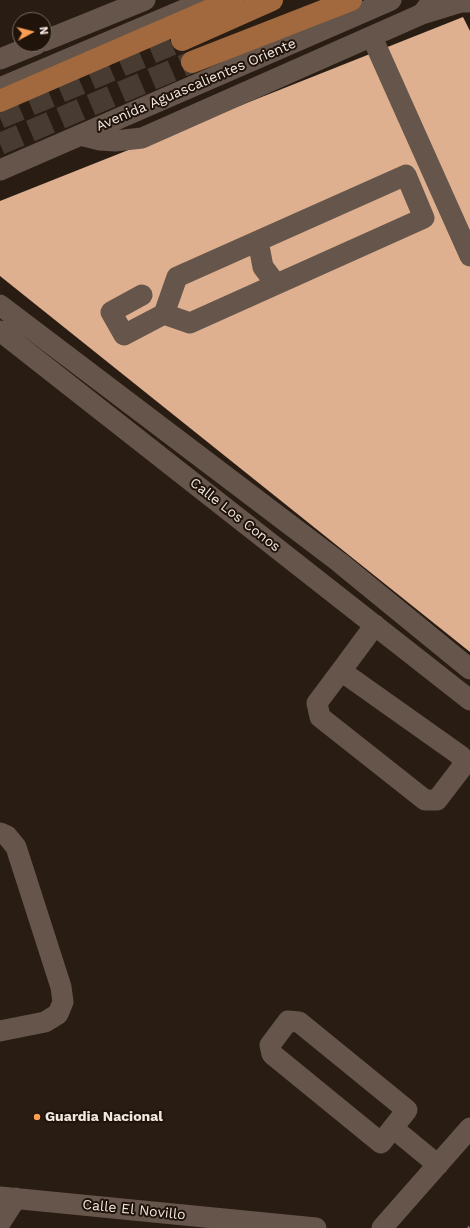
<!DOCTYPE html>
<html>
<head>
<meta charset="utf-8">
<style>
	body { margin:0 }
	#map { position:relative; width:470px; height:1228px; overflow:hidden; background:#291c13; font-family:"Work Sans",sans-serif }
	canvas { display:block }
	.north { position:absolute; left:12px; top:12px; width:40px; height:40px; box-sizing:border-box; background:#20130a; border:1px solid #746860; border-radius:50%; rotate:83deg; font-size:11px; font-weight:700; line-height:16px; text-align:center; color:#f2e8e2 }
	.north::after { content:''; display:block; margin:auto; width:14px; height:18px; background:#fc9d54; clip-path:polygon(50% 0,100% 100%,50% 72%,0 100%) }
</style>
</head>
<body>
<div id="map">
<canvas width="470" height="1228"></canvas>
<div class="north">N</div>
</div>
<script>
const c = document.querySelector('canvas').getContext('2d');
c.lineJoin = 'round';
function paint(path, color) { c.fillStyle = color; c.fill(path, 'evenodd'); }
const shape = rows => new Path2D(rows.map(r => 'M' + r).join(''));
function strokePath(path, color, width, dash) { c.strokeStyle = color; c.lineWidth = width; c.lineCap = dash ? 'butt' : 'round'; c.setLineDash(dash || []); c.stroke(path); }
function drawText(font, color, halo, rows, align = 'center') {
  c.font = font + ' "Work Sans",sans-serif'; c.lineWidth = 4; c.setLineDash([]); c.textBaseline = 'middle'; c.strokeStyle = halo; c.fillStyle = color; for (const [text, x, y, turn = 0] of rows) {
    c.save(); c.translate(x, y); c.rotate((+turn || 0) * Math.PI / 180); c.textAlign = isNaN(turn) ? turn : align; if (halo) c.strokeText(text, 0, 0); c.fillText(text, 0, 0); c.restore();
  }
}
paint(shape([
	[463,17,470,31,470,652,0,276,0,201]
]), '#deb090');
strokePath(shape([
	[0,118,182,40],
	[0,144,192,62]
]), '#473b32', 22, [22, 11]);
strokePath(shape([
	[468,1228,470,1226]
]), '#7b6f67', 2.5, [2, 2]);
strokePath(shape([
	[422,14,461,2,470,2],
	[372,37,470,256],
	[44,41,145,0],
	[0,59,37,44],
	[0,88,200,3],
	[80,135,100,140,115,141,142,138,422,14,433,0],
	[0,170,391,0],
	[258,241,263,267,276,284],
	[142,295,111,312,124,335,164,314,177,277,406,175,424,218,190,323,164,314],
	[0,305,339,562,470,669],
	[0,331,470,700],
	[341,671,461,756,463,766,437,800,425,800,320,717,317,703,341,671,375,625],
	[0,833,7,836,16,847,61,987,63,1002,58,1014,45,1022,0,1031],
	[288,1021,299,1022,407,1110,381,1143,272,1054,270,1045,288,1021],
	[393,1128,438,1165],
	[0,1197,316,1228],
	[0,1223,16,1198],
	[382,1228,470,1128]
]), '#65554a', 21);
strokePath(shape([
	[182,40,272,0],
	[192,62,351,0],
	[0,101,233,0]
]), '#a1693d', 22);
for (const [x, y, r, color] of [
	[37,1117,4,"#fc9d54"]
]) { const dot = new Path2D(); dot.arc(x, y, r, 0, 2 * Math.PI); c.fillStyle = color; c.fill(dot); strokePath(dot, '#20130a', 1.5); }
drawText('14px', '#f2e8e2', '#20130a', [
	["Avenida Aguascalientes Oriente",196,85,-23],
	["Calle Los Conos",235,515,38],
	["Calle El Novillo",134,1210,6]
]);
drawText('bold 14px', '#f2e8e2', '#20130a', [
	["Guardia Nacional",45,1117]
], 'left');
</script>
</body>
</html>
